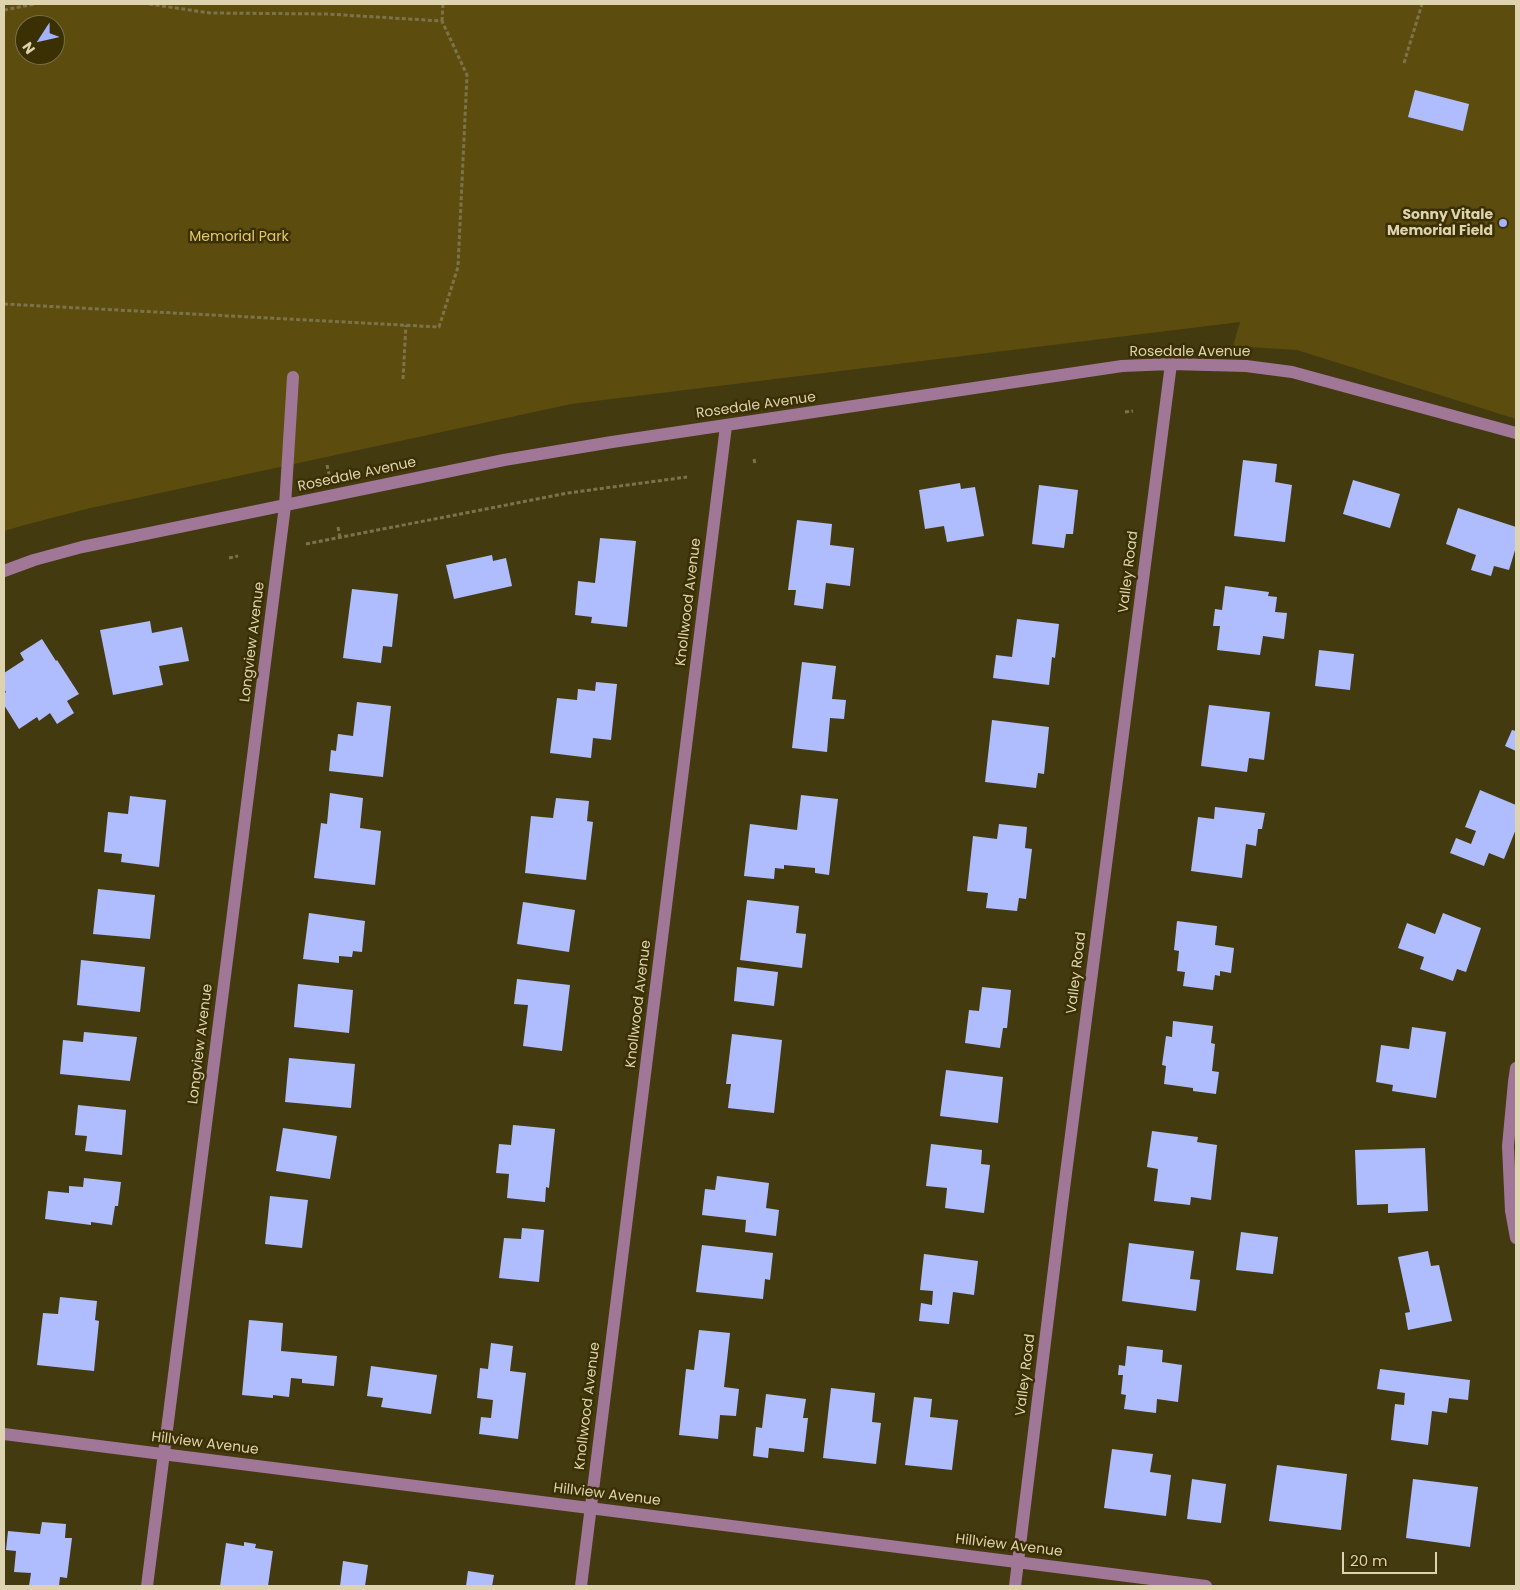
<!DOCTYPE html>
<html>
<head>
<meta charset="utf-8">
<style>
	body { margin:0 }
	#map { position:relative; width:1520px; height:1590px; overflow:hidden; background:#443a10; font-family:Poppins,sans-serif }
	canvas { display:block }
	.frame { position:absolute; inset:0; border:5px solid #ddd3af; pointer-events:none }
	.north { position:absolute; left:15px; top:15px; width:50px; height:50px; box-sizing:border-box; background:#3a3004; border:1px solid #7b7148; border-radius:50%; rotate:235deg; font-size:14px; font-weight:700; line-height:20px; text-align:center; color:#ddd3af }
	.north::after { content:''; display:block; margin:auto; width:18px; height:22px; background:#a3b2fd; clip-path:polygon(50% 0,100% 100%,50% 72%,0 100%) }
	.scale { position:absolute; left:1342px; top:1552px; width:95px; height:22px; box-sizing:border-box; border:2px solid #ddd3af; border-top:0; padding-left:6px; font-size:15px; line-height:18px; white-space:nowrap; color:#ddd3af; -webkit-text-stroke:4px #3a3004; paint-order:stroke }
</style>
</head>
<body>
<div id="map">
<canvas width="1520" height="1590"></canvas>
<div class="frame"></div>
<div class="north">N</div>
<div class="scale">20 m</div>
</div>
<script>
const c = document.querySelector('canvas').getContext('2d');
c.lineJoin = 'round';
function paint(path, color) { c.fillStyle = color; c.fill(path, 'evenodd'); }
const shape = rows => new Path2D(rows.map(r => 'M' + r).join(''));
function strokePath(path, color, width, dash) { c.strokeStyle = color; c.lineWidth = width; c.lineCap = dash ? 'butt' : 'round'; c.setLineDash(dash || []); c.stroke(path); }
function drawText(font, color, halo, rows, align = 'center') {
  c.font = font + ' Poppins,sans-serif'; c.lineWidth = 5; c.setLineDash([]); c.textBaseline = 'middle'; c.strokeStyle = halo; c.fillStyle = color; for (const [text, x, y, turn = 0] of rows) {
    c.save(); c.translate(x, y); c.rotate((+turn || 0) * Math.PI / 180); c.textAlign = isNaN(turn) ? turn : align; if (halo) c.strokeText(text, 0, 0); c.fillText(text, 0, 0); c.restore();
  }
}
paint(shape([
	[4,4,1516,4,1516,419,1297,350,1233,346,1240,322,571,404,86,509,21,526,4,531],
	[25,25,55,25,55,55,25,55]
]), '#5c4d0e');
paint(shape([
	[1415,90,1469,104,1463,131,1408,117],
	[1243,460,1277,464,1275,482,1292,485,1285,542,1234,536],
	[1353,480,1400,494,1390,528,1343,514],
	[960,483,961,489,975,487,984,536,947,542,944,526,925,529,919,490],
	[1039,485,1078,490,1073,534,1066,534,1064,548,1032,544],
	[1458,508,1516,527,1516,547,1509,570,1494,566,1491,576,1471,570,1476,555,1446,544],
	[797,520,832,524,830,545,854,548,850,586,826,583,823,609,794,605,796,590,788,590],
	[600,538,636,541,627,627,591,623,592,617,575,615,578,581,595,583],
	[492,555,493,561,506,558,512,586,454,599,446,565],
	[1225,586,1269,592,1268,596,1277,597,1275,612,1287,613,1284,639,1263,636,1260,655,1217,650,1220,626,1213,626,1215,609,1222,610],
	[352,589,398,594,392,647,383,646,381,663,343,658],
	[1017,619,1059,624,1055,658,1052,657,1049,685,993,678,996,655,1012,657],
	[150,621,152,633,182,627,189,661,159,666,163,685,113,695,100,630],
	[42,639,56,661,57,660,79,694,67,701,74,713,57,724,50,713,39,721,37,717,19,729,4,705,4,694,6,692,4,689,4,673,24,660,20,653],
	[1319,650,1354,654,1350,690,1315,686],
	[802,662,836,666,832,699,846,700,844,719,830,718,827,752,792,748],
	[596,682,617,684,611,740,593,738,591,758,550,753,557,698,577,700,578,689,595,691],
	[357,702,391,706,383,777,329,771,331,750,336,751,338,734,353,736],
	[1209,705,1270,712,1264,760,1249,758,1247,772,1201,766],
	[992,720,1049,727,1044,774,1038,773,1036,788,985,782],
	[1512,730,1516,731,1516,751,1505,746],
	[1480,790,1516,805,1516,829,1504,859,1489,853,1484,866,1450,853,1456,838,1471,844,1476,831,1465,827],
	[330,793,363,798,360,828,381,831,375,885,314,878,321,823,327,824],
	[801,795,838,799,829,875,815,873,815,868,784,865,784,869,775,868,774,879,744,876,750,824,797,830],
	[130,796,166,800,159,867,121,862,122,854,104,852,108,812,128,814],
	[556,798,589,801,587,821,593,822,586,880,525,873,531,816,553,818],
	[1215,807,1265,813,1262,829,1258,829,1256,846,1246,844,1242,878,1191,871,1198,817,1214,819],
	[999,824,1027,827,1025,848,1032,849,1026,899,1019,898,1017,911,986,908,988,893,967,891,973,836,997,839],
	[98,889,155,895,150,939,93,934],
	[747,900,799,906,796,933,806,934,802,968,740,960],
	[523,902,575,910,569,952,517,944],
	[309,913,365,921,362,952,353,951,352,957,339,956,339,963,303,959],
	[1443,913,1481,928,1466,972,1457,969,1453,981,1420,969,1424,957,1398,948,1407,923,1435,934],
	[1177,921,1217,926,1215,945,1234,948,1231,973,1220,971,1220,976,1215,975,1213,990,1183,986,1185,972,1177,971,1179,951,1174,950],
	[81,960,145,967,140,1012,77,1005],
	[737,967,778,972,774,1006,734,1001],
	[517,979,570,985,562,1051,523,1046,528,1005,514,1004],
	[298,984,353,990,349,1033,294,1027],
	[982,987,1011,990,1007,1028,1003,1028,1000,1048,965,1043,969,1010,979,1011],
	[1173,1021,1213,1026,1211,1043,1215,1044,1212,1071,1219,1072,1216,1094,1193,1091,1193,1088,1164,1084,1166,1066,1162,1065,1166,1036,1172,1037],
	[1412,1027,1446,1032,1436,1098,1392,1091,1393,1085,1376,1082,1381,1045,1409,1049],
	[84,1032,137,1037,130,1081,60,1074,63,1040,83,1042],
	[732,1034,782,1040,774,1113,728,1108,731,1084,726,1084],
	[289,1058,355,1064,351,1108,285,1102],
	[946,1070,1003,1077,998,1123,940,1116],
	[78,1105,126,1110,122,1155,85,1151,87,1136,75,1135],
	[513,1125,555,1129,549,1188,546,1187,545,1202,507,1198,509,1174,496,1173,499,1144,511,1145],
	[283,1128,337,1136,330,1179,276,1171],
	[1152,1131,1198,1137,1197,1142,1217,1145,1211,1200,1191,1197,1190,1205,1154,1201,1158,1169,1147,1167],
	[931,1144,982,1150,981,1164,990,1165,984,1213,945,1208,947,1188,926,1186],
	[1425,1148,1428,1211,1388,1213,1388,1204,1357,1205,1355,1150],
	[717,1176,769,1183,766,1208,779,1210,776,1236,745,1232,746,1220,702,1215,705,1189,715,1190],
	[84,1178,121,1182,118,1206,115,1206,112,1225,91,1222,91,1225,45,1219,48,1191,69,1193,69,1186,83,1187],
	[270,1196,308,1200,302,1248,265,1244],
	[522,1228,544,1230,539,1282,499,1278,504,1238,521,1239],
	[1241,1232,1278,1237,1273,1274,1236,1270],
	[1129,1243,1194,1251,1190,1279,1200,1280,1196,1311,1122,1301],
	[702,1245,773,1253,770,1280,765,1279,763,1299,696,1292],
	[1428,1251,1431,1266,1439,1265,1452,1321,1408,1330,1405,1313,1410,1312,1398,1257],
	[924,1254,978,1261,974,1295,953,1292,949,1324,919,1321,921,1303,932,1305,933,1291,920,1290],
	[60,1297,97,1301,95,1320,99,1321,94,1371,37,1365,43,1313,58,1314],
	[249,1320,283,1323,281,1351,337,1356,334,1386,302,1383,302,1379,291,1378,289,1397,273,1395,273,1398,242,1395],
	[699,1330,730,1333,724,1387,739,1389,736,1416,720,1415,718,1439,679,1435,686,1369,694,1370],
	[491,1343,513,1346,510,1371,526,1373,518,1439,479,1434,481,1417,491,1418,493,1400,477,1398,480,1368,488,1369],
	[1127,1346,1163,1350,1162,1362,1182,1365,1178,1402,1157,1399,1156,1413,1124,1409,1126,1395,1121,1394,1123,1375,1118,1375,1119,1365,1125,1366],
	[371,1366,437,1375,431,1414,381,1407,383,1398,367,1396],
	[1380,1369,1470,1380,1468,1400,1449,1398,1447,1413,1432,1411,1428,1445,1391,1440,1395,1404,1404,1405,1405,1393,1377,1389],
	[831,1388,875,1393,872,1422,881,1423,876,1464,823,1458],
	[766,1394,806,1399,803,1418,808,1418,804,1452,769,1448,768,1458,753,1456,756,1427,762,1428],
	[914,1397,932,1399,930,1417,958,1420,952,1470,905,1465],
	[1112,1449,1153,1454,1150,1472,1171,1475,1166,1516,1104,1508],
	[1277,1465,1347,1474,1341,1530,1269,1521],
	[1192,1479,1226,1484,1221,1523,1187,1519],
	[1413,1479,1478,1487,1470,1547,1406,1538],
	[42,1522,66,1524,65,1538,72,1538,67,1578,60,1577,59,1586,29,1586,31,1573,14,1572,16,1551,6,1550,8,1531,40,1534],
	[244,1542,256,1544,255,1548,273,1551,268,1586,220,1586,226,1543,244,1546],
	[343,1561,368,1565,365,1586,340,1586],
	[468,1571,494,1575,492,1586,466,1586]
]), '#afbdff');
strokePath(shape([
	[4,10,35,4],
	[442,21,443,4],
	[1404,63,1422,4],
	[4,304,439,327,458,267,467,75,442,21,327,14,210,13,149,4],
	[403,379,406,325],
	[1125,412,1133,411],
	[754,459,755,464],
	[327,465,329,474],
	[338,527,340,538],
	[306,544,568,493,687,477],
	[229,558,238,556]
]), '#7d734b', 3, [4, 2.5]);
strokePath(shape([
	[4,571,34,560,82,547,504,460,612,442,1122,366,1171,364,1246,366,1292,372,1516,433],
	[1516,1068,1514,1082,1508,1146,1511,1211,1516,1238],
	[4,1434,1206,1586],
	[147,1586,285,506,293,377],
	[581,1586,726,426],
	[1015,1586,1062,1204,1171,364]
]), '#a17797', 12);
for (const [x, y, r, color] of [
	[1503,223,5,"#a3b2fd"]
]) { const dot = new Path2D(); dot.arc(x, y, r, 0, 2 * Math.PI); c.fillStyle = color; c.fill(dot); strokePath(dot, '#3a3004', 2); }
drawText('bold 14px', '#ddd3af', '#3a3004', [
	["Sonny Vitale",1493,215],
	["Memorial Field",1493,231]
], 'right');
drawText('14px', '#e4ca65', '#3a3004', [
	["Memorial Park",239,237]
]);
drawText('14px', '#ddd3af', '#3a3004', [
	["Rosedale Avenue",1190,352],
	["Rosedale Avenue",756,406,-8],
	["Rosedale Avenue",357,475,-12],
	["Valley Road",1129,572,-83],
	["Knollwood Avenue",689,602,-83],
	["Longview Avenue",253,642,-83],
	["Valley Road",1077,973,-83],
	["Knollwood Avenue",639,1004,-83],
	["Longview Avenue",201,1044,-83],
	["Valley Road",1026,1375,-83],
	["Knollwood Avenue",588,1406,-83],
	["Hillview Avenue",205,1444,7],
	["Hillview Avenue",607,1495,7],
	["Hillview Avenue",1009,1546,7]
]);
</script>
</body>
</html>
